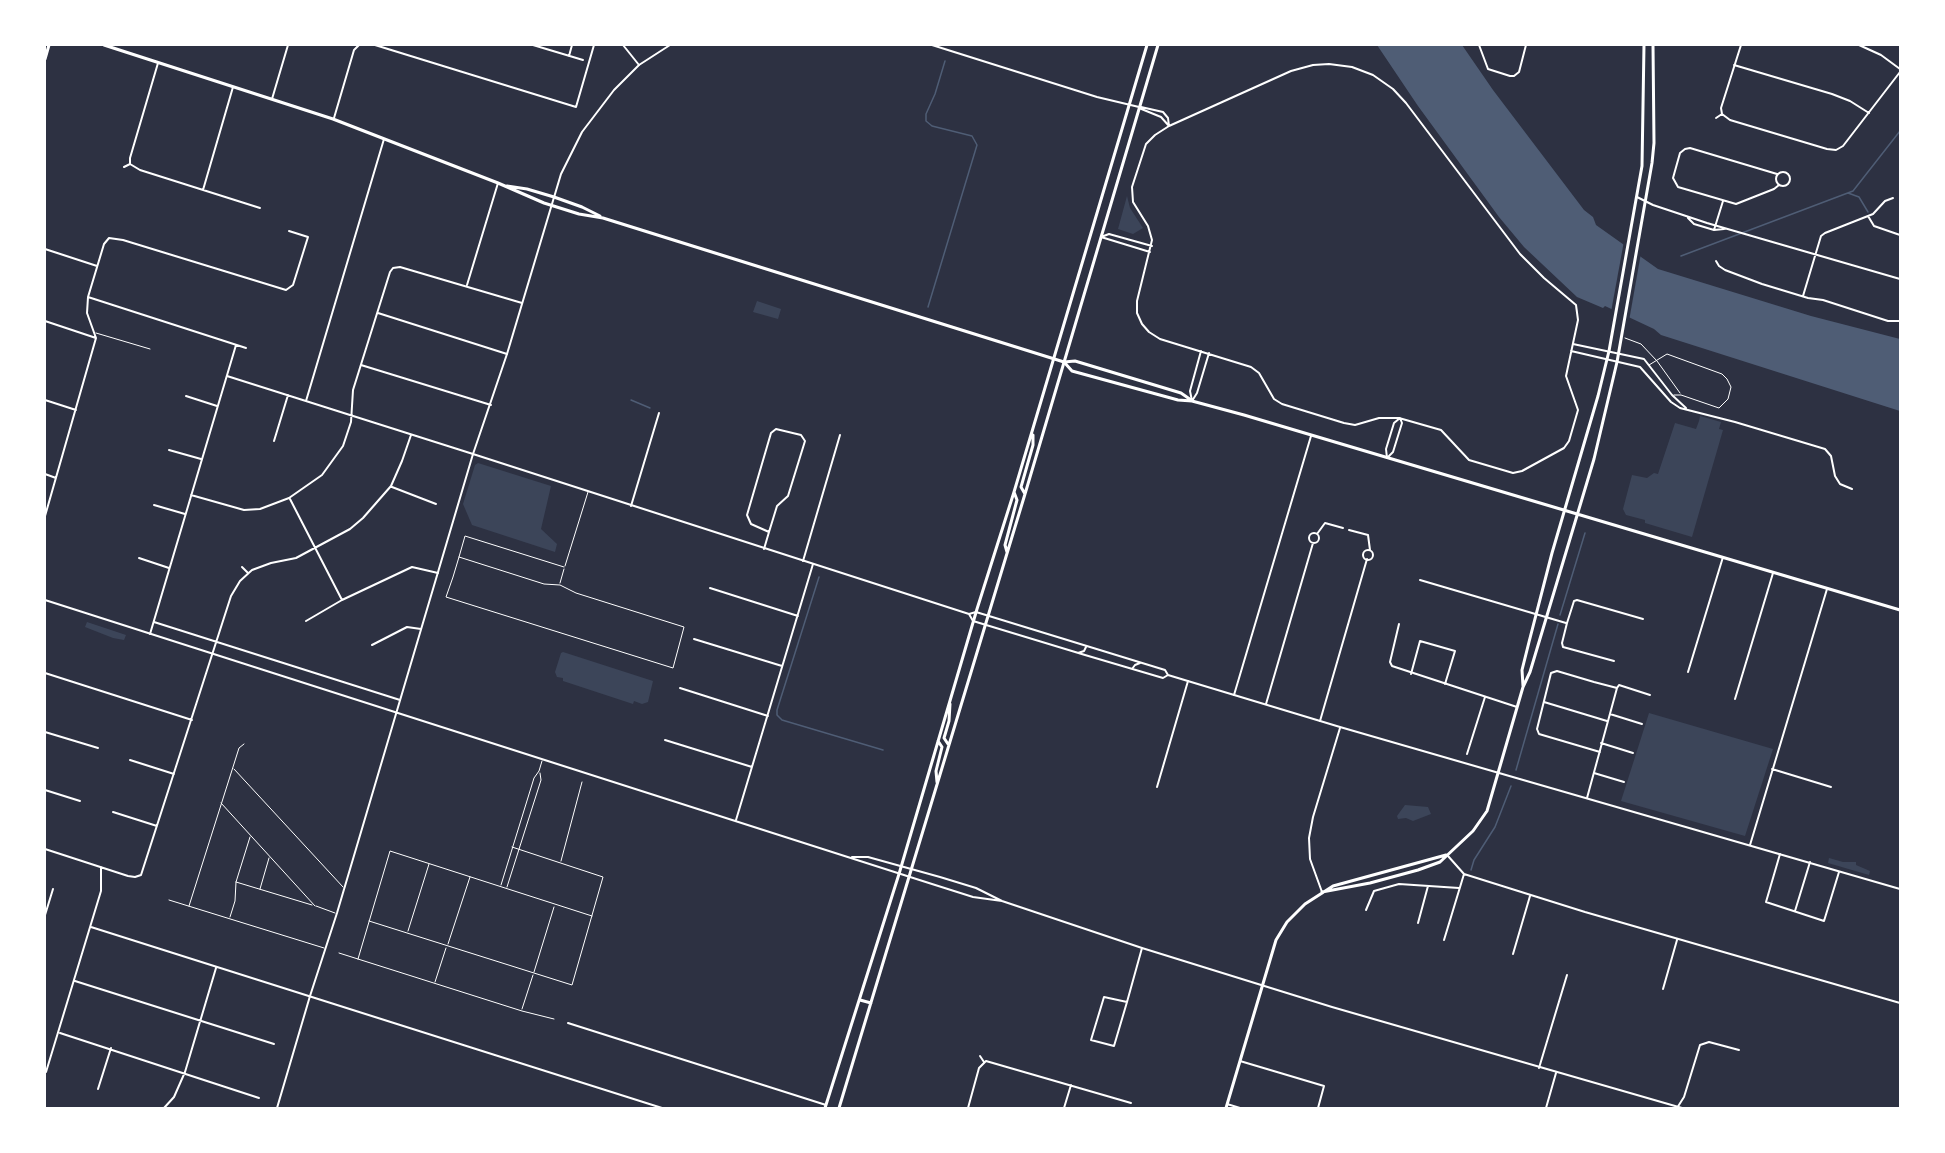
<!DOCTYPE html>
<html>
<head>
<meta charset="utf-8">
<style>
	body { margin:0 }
	#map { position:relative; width:1945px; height:1153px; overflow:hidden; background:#2d3142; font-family:"IBM Plex Sans",sans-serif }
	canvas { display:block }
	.frame { position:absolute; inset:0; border:46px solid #fff; pointer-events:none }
</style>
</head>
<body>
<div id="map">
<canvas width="1945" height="1153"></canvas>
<div class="frame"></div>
</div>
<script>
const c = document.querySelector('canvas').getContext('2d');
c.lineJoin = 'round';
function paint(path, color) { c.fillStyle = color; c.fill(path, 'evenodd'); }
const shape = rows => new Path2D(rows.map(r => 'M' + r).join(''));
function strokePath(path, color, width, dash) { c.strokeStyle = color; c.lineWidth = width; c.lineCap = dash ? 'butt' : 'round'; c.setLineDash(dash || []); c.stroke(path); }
paint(shape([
	[1127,196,1130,208,1143,228,1133,234,1118,229],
	[757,301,781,309,778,319,753,312],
	[1700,416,1721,422,1719,429,1723,430,1692,537,1645,523,1645,520,1626,515,1623,509,1632,475,1647,478,1654,473,1658,474,1675,423,1696,429,1699,421],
	[478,463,551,486,541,529,557,544,555,552,472,525,463,504,475,465],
	[87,622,126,635,124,640,113,638,85,627],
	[563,652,653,681,648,702,642,704,634,701,633,704,563,681,563,678,557,677,555,672,561,653],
	[1649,713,1773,749,1745,836,1621,801],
	[1405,805,1428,807,1431,814,1413,821,1406,818,1398,819,1397,816],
	[1829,858,1843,862,1856,862,1856,865,1870,871,1869,875,1828,863]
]), '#3c4559');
paint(shape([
	[1377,45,1462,45,1493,90,1584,210,1593,217,1596,225,1658,269,1811,316,1900,339,1900,411,1661,335,1654,329,1605,306,1603,308,1577,297,1524,247,1499,217,1418,106]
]), '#4f5d75');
paint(shape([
	[1624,241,1641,253,1629,321,1611,312]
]), '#2d3142');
strokePath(shape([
	[1848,193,1859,197,1868,212],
	[1681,256,1853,191,1900,131],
	[928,307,977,145,972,136,932,126,926,121,926,114,935,94,945,61],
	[631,400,650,408],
	[819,577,777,710,777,715,782,720,883,750],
	[1560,615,1585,533],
	[1516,770,1558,624],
	[1471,870,1474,860,1495,827,1511,786]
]), '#4f5d75', 1.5);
strokePath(shape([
	[96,333,150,349],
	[1625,338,1641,344,1657,361,1680,393],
	[1649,365,1667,354,1722,374,1727,379,1731,387,1728,399,1719,408,1681,395,1674,395],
	[459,557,544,584,560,585,576,593,684,627,673,668,446,597,453,577,459,557,465,536,564,567],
	[565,566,588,492],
	[560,583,564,569],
	[234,769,343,887],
	[221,803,315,906],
	[561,861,582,782],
	[236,882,312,905],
	[501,885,534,778,539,771,542,761],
	[507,887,541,780,540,773],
	[260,889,269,858],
	[169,900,324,948],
	[189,906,239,748,244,744],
	[316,906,335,913],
	[230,917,235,901,236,882,250,837],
	[369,921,572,985,603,877,512,847],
	[408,931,429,864],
	[448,944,470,877],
	[339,953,522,1011,554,1019],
	[358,959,390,851,592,916],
	[534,972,554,907],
	[435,982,446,948],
	[522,1009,533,975]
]), '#fff', 1);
strokePath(shape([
	[375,45,576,107,594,45],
	[533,45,583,60],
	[623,45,639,65],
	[1479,45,1488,69,1510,76,1514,76,1519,72,1526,45],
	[1859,45,1881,55,1900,69],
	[569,56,572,45],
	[1313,65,1329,64,1352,67,1373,75,1393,89,1406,103,1520,254,1544,278,1576,305,1578,320,1566,376,1578,410,1569,441,1564,448,1522,471,1513,473,1469,460,1441,430,1399,418,1379,418,1355,425,1344,423,1282,404,1274,399,1259,373,1251,367,1160,339,1149,332,1142,324,1137,313,1137,301,1152,240,1148,226,1133,202,1132,187,1146,144,1155,135,1169,126,1291,71,1313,65],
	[1734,65,1832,94,1850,101,1869,113],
	[272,99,288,45],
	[1141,107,1163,112,1168,118,1169,126],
	[1139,108,1161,117,1169,126],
	[1722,114,1730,120,1827,149,1836,150,1843,146,1900,72],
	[334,118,354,50,359,45],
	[1716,118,1722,114,1721,108,1741,45],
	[130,164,140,170,260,208],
	[130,164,130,158,158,63],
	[124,167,130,164],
	'1776 179a7 7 0 1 1 14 0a7 7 0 1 1-14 0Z',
	[1777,174,1690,148,1685,149,1680,153,1673,178,1678,187,1736,204,1774,189,1779,185],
	[203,190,233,87],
	[1637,197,1653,205,1707,223,1900,279],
	[1868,216,1874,226,1900,235],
	[1688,218,1694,224,1714,230,1724,229],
	[1714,230,1723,201],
	[1101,237,1109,234,1152,246],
	[1101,237,1150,252],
	[109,238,123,240,286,290,293,285,308,237,289,231],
	[45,249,97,266],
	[1716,261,1719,266,1725,270,1762,284,1808,298,1823,300,1888,321,1900,321],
	[467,285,498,183],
	[1803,296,1821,236,1825,233,1873,214,1885,201,1893,198],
	[88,297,246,348],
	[378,313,507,354],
	[45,321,96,338],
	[1573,344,1644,359,1672,395,1686,408],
	[1571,351,1640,367,1671,402,1680,408,1735,422,1825,449,1831,456,1835,476,1840,484,1852,489],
	[361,365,491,405],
	[227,376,473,454],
	[186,396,217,406],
	[45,400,76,410],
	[306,401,384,139],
	[1192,401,1190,391,1201,351],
	[1192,401,1197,393,1209,353],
	[1400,418,1402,423,1393,452,1387,458,1386,449,1394,423,1400,418],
	[776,429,801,435,805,441,788,496,777,506,769,532,751,524,747,515,771,433,776,429],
	[274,441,288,395],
	[169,450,201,459],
	[45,474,56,478],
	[392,487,436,504],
	[191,495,244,510,260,509,289,498,322,475,343,446,351,422,353,390,390,272,393,268,400,267,522,303],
	[290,499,342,600],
	[154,505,185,514],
	[631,506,659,413],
	[45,516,96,338,87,313,88,297,104,244,109,238],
	[1349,530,1368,535,1370,550],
	'1309 538a5 5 0 1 1 10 0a5 5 0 1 1-10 0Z',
	[1317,534,1325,523,1343,528],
	[764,549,769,532],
	'1363 555a5 5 0 1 1 10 0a5 5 0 1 1-10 0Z',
	[139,558,169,568],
	[803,561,840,435],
	[242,567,248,573],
	[1420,580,1566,623],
	[710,588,798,616],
	[306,621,342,600,412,567,438,573],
	[154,622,400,700],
	[1399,624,1390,662,1392,666,1517,707],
	[150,634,236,345],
	[694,639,782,666],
	[372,645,407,627,421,629],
	[1614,661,1563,647,1562,643,1567,623,1574,601,1577,600,1643,619],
	[1688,672,1723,557],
	[45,673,192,720],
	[1411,674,1420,641,1455,651,1445,684],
	[680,688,768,716],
	[1234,695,1311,436],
	[1735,699,1773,573],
	[1544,702,1607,721],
	[1266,704,1313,543],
	[1610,714,1642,724],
	[1320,721,1367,559],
	[45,732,98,748],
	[665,740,752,767],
	[1601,743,1633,753],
	[1600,752,1539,734,1537,729,1551,673,1557,671,1594,682,1617,688,1619,685,1650,695],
	[1467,754,1485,697],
	[130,760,174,774],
	[1772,769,1831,787],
	[1594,773,1624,782],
	[1157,787,1188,681],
	[45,790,80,801],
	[1587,798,1617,688],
	[113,812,157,826],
	[736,820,813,564],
	[1750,845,1827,589],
	[45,849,128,876,135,877,141,875,231,596,240,581,252,570,271,563,296,558,350,529,363,518,391,486,402,461,411,435],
	[1780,854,1766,902,1824,921,1839,872],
	[1448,856,1464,874],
	[1464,874,1585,912,1900,1003],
	[1322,892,1310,859,1309,838,1313,817,1340,728],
	[1366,910,1374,891,1399,884,1459,888],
	[1795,911,1810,862],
	[45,915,53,889],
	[1418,923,1428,886],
	[91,927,662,1108],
	[1444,940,1464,874],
	[1513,954,1530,896],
	[75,981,274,1044],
	[1663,989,1677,940],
	[1127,1002,1104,997,1091,1040,1114,1046,1127,1002,1142,948],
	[568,1023,826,1105],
	[60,1033,259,1098],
	[980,1056,984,1062],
	[1240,1061,1324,1086,1318,1108],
	[1539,1068,1567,975],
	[46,1072,101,891,101,867],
	[98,1089,111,1048],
	[1227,1104,1240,1108],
	[164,1108,174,1097,185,1072,216,968],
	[968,1108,979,1068,986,1061,1131,1103],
	[1064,1108,1071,1085],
	[1546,1108,1556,1073],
	[1677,1108,1684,1097,1700,1045,1709,1042,1739,1050]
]), '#fff', 2);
strokePath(shape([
	[932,45,1097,97,1139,107],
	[473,454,969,614,976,612,1165,670,1168,675,1340,727,1900,889],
	[45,600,932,884,973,897,1002,901],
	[969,614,973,621,1085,655,1163,678,1168,675],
	[1078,653,1084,651,1086,647],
	[1132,669,1135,665,1140,663],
	[852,857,868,857,940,877,976,888,1002,901,1142,948,1332,1007,1682,1108],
	[277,1108,310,996,337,913,473,454,507,354,561,174,582,132,614,90,639,65,670,45]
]), '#fff', 2);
strokePath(shape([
	[1064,362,1072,371,1178,400,1192,401,1244,415,1900,610],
	[1064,362,1075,361,1181,393,1191,400],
	[1523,686,1522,670,1529,642,1552,553,1598,396,1609,351,1642,166,1644,45],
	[1322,892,1370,883,1418,870,1440,862,1473,831,1487,811,1523,687,1530,672,1594,459,1617,362,1652,163,1654,143,1653,45],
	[1226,1108,1276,940,1287,922,1305,904,1333,886,1446,855]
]), '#fff', 3);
strokePath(shape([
	[104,45,333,119,498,183,544,203,579,214,603,218,1064,362],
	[45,59,49,45],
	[507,186,527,189,554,197,582,207,600,216]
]), '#fff', 3);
strokePath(shape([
	[1025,494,1021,487,1033,445,1033,435],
	[1007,552,1005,545,1017,500,1014,492],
	[948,744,944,738,949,721,950,704],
	[937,782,936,771,942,747,938,741],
	[860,1000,871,1003],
	[825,1108,899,874,977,609,1014,492,1147,45],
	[839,1108,1025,494,1158,45]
]), '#fff', 3);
</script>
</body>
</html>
